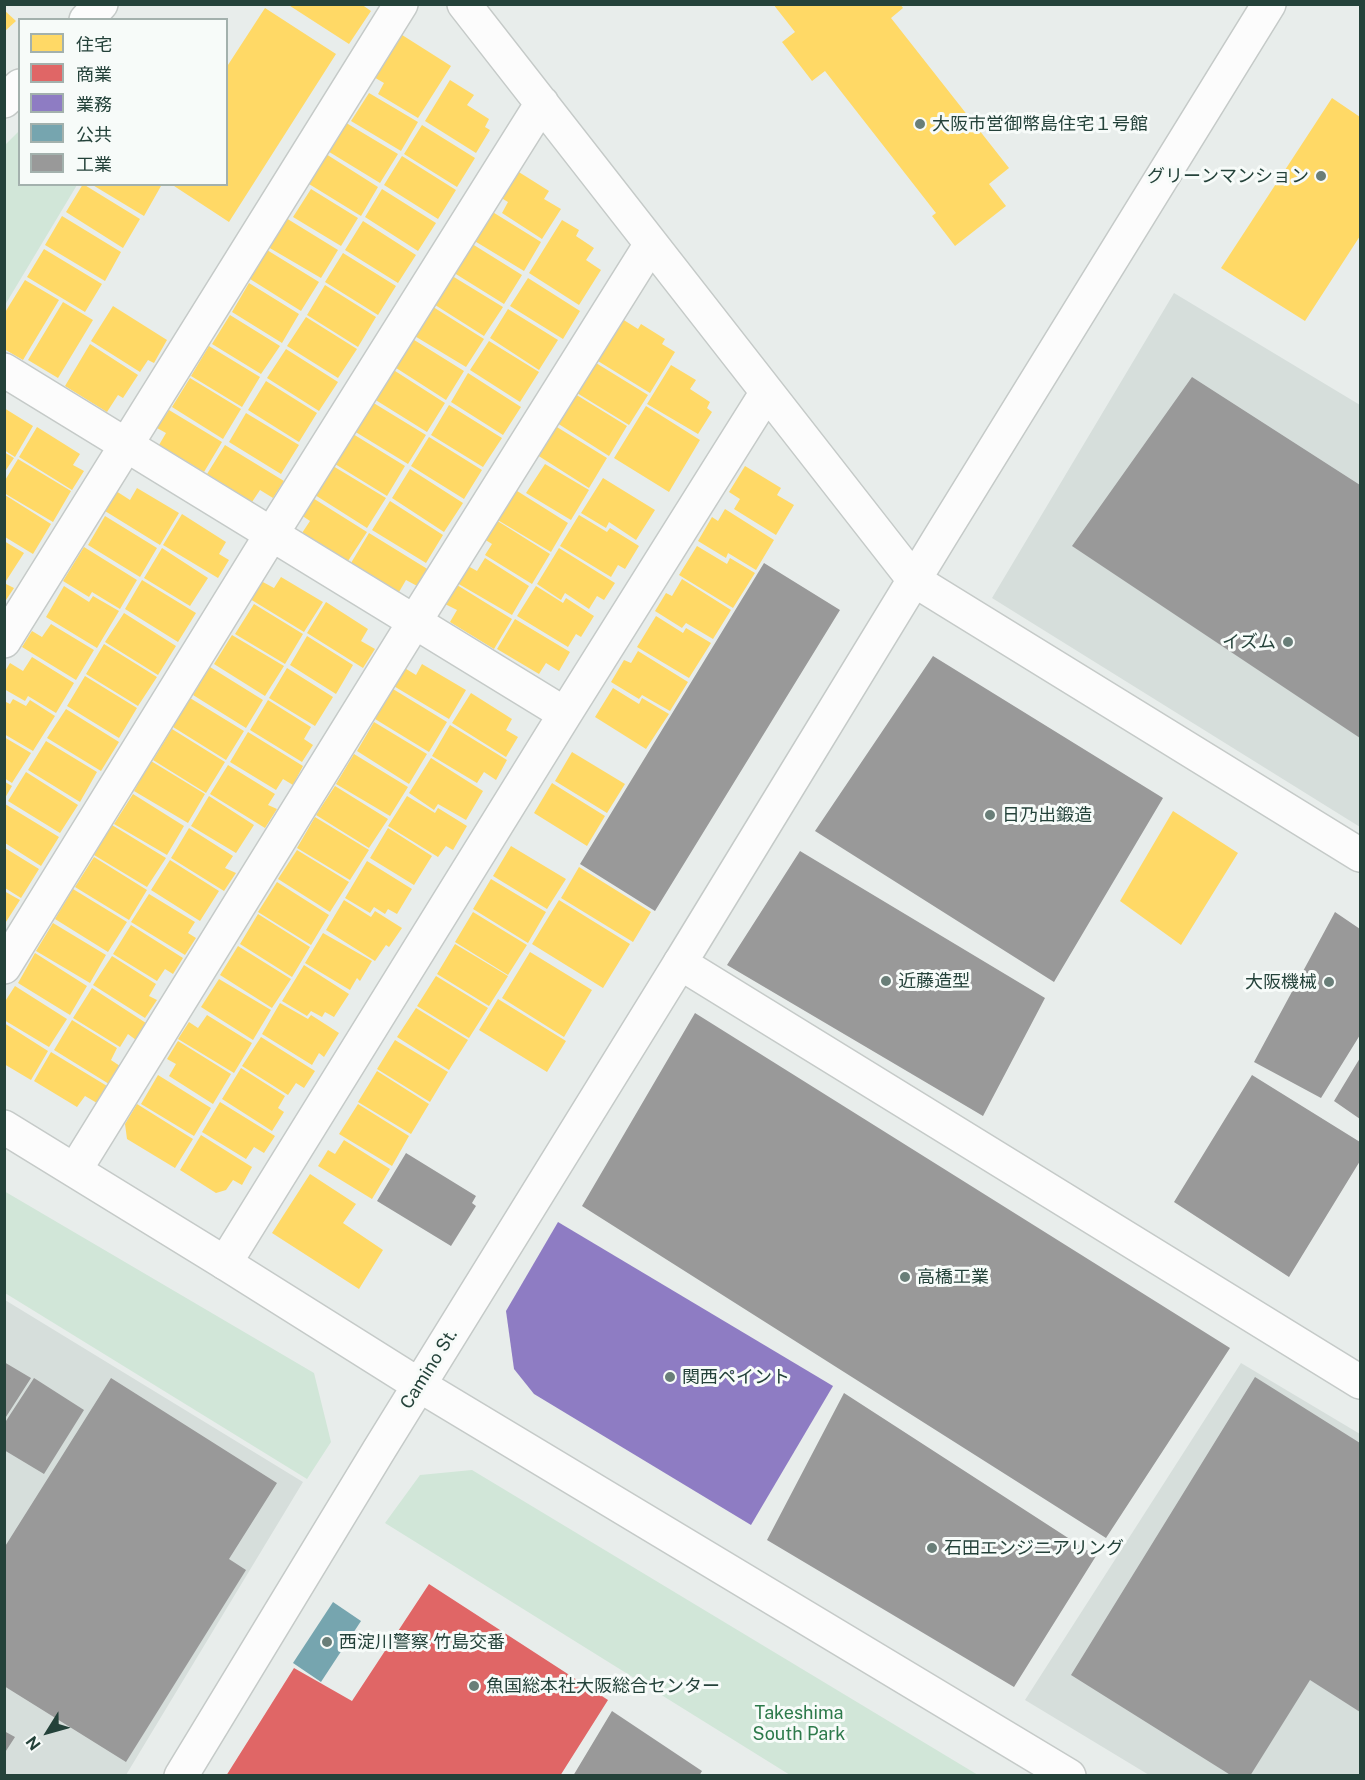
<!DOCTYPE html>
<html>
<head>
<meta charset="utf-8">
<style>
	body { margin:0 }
	#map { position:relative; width:1365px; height:1780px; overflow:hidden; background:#e8edeb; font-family:"Public Sans","Noto Sans JP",sans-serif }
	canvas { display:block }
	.frame { position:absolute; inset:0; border:6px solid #24423a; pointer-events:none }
	.legend { position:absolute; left:18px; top:18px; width:210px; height:168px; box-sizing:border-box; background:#f7fbf9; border:2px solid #a3b1ad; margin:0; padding:8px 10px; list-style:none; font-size:18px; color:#24423a }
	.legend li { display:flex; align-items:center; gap:12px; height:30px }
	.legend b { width:30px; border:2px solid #a3b1ad }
	.north { position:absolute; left:18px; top:1702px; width:60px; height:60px; -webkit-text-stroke:4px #f7fbf9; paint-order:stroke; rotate:233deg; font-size:16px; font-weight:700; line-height:24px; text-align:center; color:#24423a }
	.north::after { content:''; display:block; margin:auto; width:21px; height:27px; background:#24423a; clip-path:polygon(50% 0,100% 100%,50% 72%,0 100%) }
</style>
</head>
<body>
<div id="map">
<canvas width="1365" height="1780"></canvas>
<div class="frame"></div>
<ul class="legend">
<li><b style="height:16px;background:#ffd966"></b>住宅</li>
<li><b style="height:16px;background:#e06666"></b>商業</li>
<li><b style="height:16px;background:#8e7cc3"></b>業務</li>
<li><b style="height:16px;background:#76a5af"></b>公共</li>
<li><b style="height:16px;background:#999"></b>工業</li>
</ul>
<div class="north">N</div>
</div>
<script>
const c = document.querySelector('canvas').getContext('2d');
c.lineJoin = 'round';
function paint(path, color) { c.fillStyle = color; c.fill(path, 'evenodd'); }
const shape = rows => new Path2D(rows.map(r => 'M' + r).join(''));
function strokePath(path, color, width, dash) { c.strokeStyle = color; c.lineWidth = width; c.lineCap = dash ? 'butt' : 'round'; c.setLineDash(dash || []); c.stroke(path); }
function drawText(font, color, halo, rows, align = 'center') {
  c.font = font + ' "Public Sans","Noto Sans JP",sans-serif'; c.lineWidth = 6; c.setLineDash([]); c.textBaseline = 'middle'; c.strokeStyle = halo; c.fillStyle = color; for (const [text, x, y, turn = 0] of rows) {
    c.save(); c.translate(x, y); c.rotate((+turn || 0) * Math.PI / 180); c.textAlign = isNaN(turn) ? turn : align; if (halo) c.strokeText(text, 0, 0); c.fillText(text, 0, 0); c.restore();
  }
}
paint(shape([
	[1174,293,1360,405,1360,827,992,598],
	[5,1300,303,1482,126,1775,5,1775],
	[1241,1363,1360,1434,1360,1775,1149,1775,1025,1700]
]), '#d6dedb');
paint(shape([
	[19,131,20,184,77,185,5,305,5,145],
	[4,1191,314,1373,331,1442,307,1479,5,1293],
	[472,1470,978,1775,790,1775,385,1523,420,1475]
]), '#d1e6d8');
paint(shape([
	[287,4,361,4,371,11,349,44],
	[773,4,900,4,903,8,891,18,1009,168,989,184,1006,206,955,246,932,216,936,213,825,71,812,81,782,42,795,32],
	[265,8,336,54,229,222,171,184,226,184,226,68],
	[4,10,16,21,4,32],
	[399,33,451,66,418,118,378,94,384,83,372,76],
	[450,80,474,95,467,105,489,119,485,127,490,130,476,153,425,121],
	[369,93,418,122,401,151,351,121],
	[1332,98,1360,117,1360,236,1305,321,1221,268],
	[343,121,398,154,380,183,326,150],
	[422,125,475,158,457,187,404,154],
	[326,154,378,187,361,216,309,184],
	[402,156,456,190,438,219,384,185],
	[514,169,549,191,544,199,561,209,542,239,502,213,508,202,498,196],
	[83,184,140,219,123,248,66,212],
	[91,184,158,184,161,186,144,216],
	[311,189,358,218,341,246,293,217],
	[382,189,436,223,418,251,365,217],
	[491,211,541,242,524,271,473,240],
	[62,216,121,252,105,281,45,245],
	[286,218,338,250,321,278,268,247],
	[562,220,579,230,576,236,594,248,586,260,601,270,579,305,529,273],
	[363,221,416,255,398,283,345,250],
	[469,242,522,275,504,304,451,271],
	[44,249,102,284,85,312,27,277],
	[267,250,319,282,301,311,250,279],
	[343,253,396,286,378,315,325,282],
	[449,274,503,307,484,336,432,303],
	[528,278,580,311,563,339,510,306],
	[25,280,59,300,23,360,4,349,4,314],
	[249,283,299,314,282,343,232,312],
	[325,285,376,317,358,347,307,315],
	[63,302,93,320,58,378,28,360],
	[430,305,484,339,466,367,413,335],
	[113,306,167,340,154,363,148,360,140,372,91,341],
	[508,309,558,340,539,370,490,338],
	[230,315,280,346,261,374,212,344],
	[306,317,357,349,338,378,287,346],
	[619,317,638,329,641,324,665,339,662,344,675,352,650,393,593,358],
	[411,338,464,371,446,400,393,366],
	[489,341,539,372,520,402,470,370],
	[90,344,138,375,123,398,118,395,107,412,65,386],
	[209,346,260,377,242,407,191,376],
	[286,349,338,382,319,411,267,378],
	[596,363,648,395,629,425,577,393],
	[671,365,696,380,690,389,710,402,707,408,712,412,698,434,647,404],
	[392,369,445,403,427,432,374,399],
	[468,373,521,407,503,435,451,402],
	[190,378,241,409,223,439,172,407],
	[266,381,317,413,299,442,248,410],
	[575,394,627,426,609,456,557,423],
	[372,402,426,435,408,464,354,431],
	[449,405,502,438,483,467,431,435],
	[646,406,700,440,669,492,614,458],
	[4,408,33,426,15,457,4,450],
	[169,410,222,442,204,472,159,445,166,433,157,428],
	[246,413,299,445,281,474,229,442],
	[552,424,607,458,589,488,534,453],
	[37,427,80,454,73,465,84,471,72,490,19,457],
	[353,434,405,466,387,496,335,464],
	[429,437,482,470,464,499,411,466],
	[225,445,284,481,273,498,260,490,252,502,207,474],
	[4,452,14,458,4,473],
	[18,459,71,491,53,522,4,493,4,482],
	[545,464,589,490,571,520,526,493],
	[333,466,386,498,367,528,315,495],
	[745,466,781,488,777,495,794,505,776,535,734,509,740,499,729,492],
	[410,469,463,503,444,532,392,498],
	[603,478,655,510,636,540,609,522,606,528,581,513],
	[137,488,179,513,160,545,105,511,116,491,130,500],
	[514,489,568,523,551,552,496,519],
	[5,495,51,524,33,554,5,537],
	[308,495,367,532,348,561,302,533,310,521,298,513],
	[390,501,443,535,426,563,372,530],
	[725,509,774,540,756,570,728,553,726,558,698,541,712,517,718,521],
	[182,514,226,542,219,554,229,560,218,578,163,545],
	[579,515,607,532,610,528,639,546,625,569,618,565,611,577,560,546],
	[105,516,157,548,140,577,88,545],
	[496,520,550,554,532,584,485,555,492,544,484,539],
	[369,533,429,570,419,587,406,580,399,592,351,563],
	[4,541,24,553,6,581,4,580],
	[697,546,727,564,730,558,755,573,733,608,679,575],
	[84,547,137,580,120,609,92,592,89,597,63,581],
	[162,548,208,578,190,606,144,578],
	[559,548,615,583,604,600,597,596,589,609,565,593,561,600,537,584],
	[485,558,529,586,512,615,457,583,468,566,477,571],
	[281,577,323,602,304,632,250,599,261,581,274,588],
	[682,579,731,610,713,639,686,623,682,628,655,611,666,593,672,596],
	[142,580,196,613,178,642,125,609],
	[4,583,14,588,4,603],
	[457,585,512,619,494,649,450,622,457,610,445,604],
	[64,586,89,602,93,596,119,611,97,648,46,617],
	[536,586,563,603,566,598,594,616,581,637,576,634,568,647,517,616],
	[326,602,368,629,361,641,375,649,363,668,307,633],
	[254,604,303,634,285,664,235,634],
	[124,613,176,646,158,675,105,642],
	[656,616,683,633,686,628,711,643,689,678,637,647],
	[515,619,570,652,559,671,546,663,539,674,497,649],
	[51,624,94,650,76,680,22,647,32,631,42,637],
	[232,635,284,666,265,696,214,664],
	[307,636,353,665,336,694,290,665],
	[104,644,157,677,138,706,86,674],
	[638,651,688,682,670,711,642,695,639,699,611,682,624,660,631,663],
	[32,657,74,683,56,713,28,696,25,701,4,689,4,673,10,663,23,671],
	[422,664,466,690,449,719,392,685,403,667,416,675],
	[210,667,263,700,246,728,193,695],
	[287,668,333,697,315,726,269,698],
	[85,676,137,708,119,738,67,706],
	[613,688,639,704,642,698,669,714,646,749,595,717],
	[393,689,447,722,429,752,375,719],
	[471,693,512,719,506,730,518,737,506,757,452,723],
	[190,698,244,731,226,760,173,727],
	[13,699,26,706,30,700,55,716,33,751,4,734,4,701,10,704],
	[268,700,311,727,304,739,313,745,302,762,250,730],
	[66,709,119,742,101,771,47,738],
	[374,722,427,754,409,784,357,751],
	[450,725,507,760,496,780,484,772,477,783,432,756],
	[172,729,225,762,206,793,153,760],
	[248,732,303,766,293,785,283,779,276,790,230,762],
	[4,737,31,753,12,783,4,778],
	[46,741,97,772,80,802,28,770],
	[572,752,625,784,607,813,555,781],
	[354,754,408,787,390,816,336,784],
	[431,758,483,791,466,820,438,804,434,810,409,793],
	[151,761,205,794,188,823,134,791],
	[228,765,275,794,268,805,277,809,265,828,210,794],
	[26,772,78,805,60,833,8,801],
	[5,782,12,786,5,798],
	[552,783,605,816,587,846,534,813],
	[335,786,388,819,369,848,316,815],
	[133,794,184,826,167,855,114,824],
	[209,796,254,825,236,853,191,826],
	[407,796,435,813,438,808,467,826,453,850,446,846,438,857,388,826],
	[5,804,59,837,41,866,5,843],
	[1173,811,1238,853,1181,945,1120,901],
	[315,817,369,850,350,880,297,848],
	[112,825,166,858,147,887,94,855],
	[189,828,233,856,225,868,236,873,224,891,171,858],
	[388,828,432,856,414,885,370,858],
	[511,846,566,879,547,909,493,876],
	[5,848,39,869,21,898,5,888],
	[297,850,349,882,330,912,278,879],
	[94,857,147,890,129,920,75,887],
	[170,860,219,891,200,921,151,890],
	[367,861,412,889,397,914,388,909,385,914,374,907,370,913,345,898],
	[579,867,651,912,633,942,561,898],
	[491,879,546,912,528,943,473,909],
	[277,882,329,915,311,945,258,912],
	[73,889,127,922,108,952,55,919],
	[4,891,20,900,4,925],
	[149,894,195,922,188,933,196,938,185,955,131,922],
	[344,900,371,917,375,911,402,928,389,947,386,945,375,961,326,930],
	[559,900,630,944,603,988,532,944],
	[473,912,527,945,508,975,455,942],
	[258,914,310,947,292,977,240,944],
	[53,923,106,955,90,983,36,951],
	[131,925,183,958,173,974,165,969,157,981,113,954],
	[323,933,372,961,360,981,357,978,350,990,305,963],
	[455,944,508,976,489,1006,437,974],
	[238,946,291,979,272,1008,220,975],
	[530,952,592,990,564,1037,502,998],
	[35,953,87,986,70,1015,18,983],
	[112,956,156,984,149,996,157,1000,145,1018,93,985],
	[304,965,349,994,334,1017,325,1012,322,1017,311,1011,307,1016,282,1001],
	[436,976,488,1008,469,1038,417,1006],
	[219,979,271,1010,253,1040,201,1007],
	[15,986,67,1019,49,1047,4,1020,4,1003],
	[92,988,146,1023,136,1040,128,1034,120,1047,73,1018],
	[498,999,566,1041,547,1072,479,1030],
	[280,1003,308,1019,311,1015,339,1033,324,1057,319,1053,312,1065,262,1034],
	[416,1008,468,1040,449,1070,397,1037],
	[207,1015,252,1043,234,1073,178,1039,189,1022,198,1028],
	[72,1020,117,1048,111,1060,120,1066,109,1084,54,1050],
	[4,1023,48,1051,31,1080,4,1064],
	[261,1037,315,1071,304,1088,296,1083,288,1095,242,1066],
	[395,1040,448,1072,430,1102,377,1069],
	[178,1041,231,1074,213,1104,169,1076,176,1064,167,1059],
	[51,1052,107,1086,97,1103,85,1096,77,1107,34,1081],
	[241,1068,285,1096,278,1108,284,1112,272,1131,222,1099],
	[377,1071,429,1104,411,1134,358,1102],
	[158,1075,211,1108,194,1136,141,1104],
	[220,1102,275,1136,264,1153,254,1147,246,1159,202,1132],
	[137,1104,193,1139,175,1168,127,1139,125,1124],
	[358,1104,409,1136,392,1166,339,1134],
	[201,1135,252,1167,242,1185,233,1180,226,1190,216,1193,180,1170],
	[344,1140,390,1169,372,1199,318,1166,328,1150,335,1154],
	[310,1174,356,1204,343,1223,383,1250,359,1289,272,1233]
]), '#ffd966');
paint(shape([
	[429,1584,608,1700,560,1776,226,1776,294,1668,352,1701]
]), '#e06666');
paint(shape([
	[558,1222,833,1386,751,1525,534,1394,514,1369,506,1311]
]), '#8e7cc3');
paint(shape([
	[333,1602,361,1621,321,1682,293,1663]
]), '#76a5af');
paint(shape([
	[1192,377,1360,485,1360,738,1072,546],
	[764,563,840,610,655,911,580,864],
	[933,656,1163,798,1054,982,815,831],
	[800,851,1045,998,983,1116,727,965],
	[1335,912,1360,929,1360,1035,1321,1098,1254,1062],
	[695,1013,1230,1348,1106,1538,582,1206],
	[1360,1058,1360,1119,1334,1101],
	[1252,1075,1360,1142,1360,1161,1289,1277,1174,1202],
	[406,1153,476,1196,472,1203,476,1206,451,1246,377,1201],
	[4,1362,31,1378,4,1420],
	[1255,1377,1360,1443,1360,1712,1310,1680,1250,1776,1232,1776,1071,1675],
	[34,1378,84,1410,44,1474,4,1450,4,1424],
	[111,1378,277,1483,229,1559,246,1570,126,1762,4,1686,4,1548],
	[844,1393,1096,1556,1014,1687,767,1540],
	[612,1711,702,1771,699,1776,573,1776],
	[4,1731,15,1737,4,1754]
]), '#999');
const minor = shape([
	[464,4,914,580,1360,855],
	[1269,4,942,534,680,963,1360,1382],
	[86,20,101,4],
	[4,101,20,86],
	[4,370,565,714],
	[4,641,401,4],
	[4,967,271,535,542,103],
	[75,1170,415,621,651,244],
	[225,1263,565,714,767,392]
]);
const tertiary = shape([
	[4,1127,225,1263,419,1385,1069,1776],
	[181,1776,379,1450,680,963]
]);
strokePath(minor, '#c5cac8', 36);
strokePath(tertiary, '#c5cac8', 36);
strokePath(minor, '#fcfcfc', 33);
strokePath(tertiary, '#fcfcfc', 33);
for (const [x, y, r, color] of [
	[920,124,6,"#697e78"],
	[1321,176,6,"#697e78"],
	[1288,642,6,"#697e78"],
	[990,815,6,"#697e78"],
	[886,981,6,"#697e78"],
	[1329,982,6,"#697e78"],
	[905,1277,6,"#697e78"],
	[670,1377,6,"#697e78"],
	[932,1548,6,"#697e78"],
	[327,1642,6,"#697e78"],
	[474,1686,6,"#697e78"]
]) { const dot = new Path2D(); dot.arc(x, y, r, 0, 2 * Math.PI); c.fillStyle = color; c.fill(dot); strokePath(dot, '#f7fbf9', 2); }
drawText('18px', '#24423a', '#f7fbf9', [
	["大阪市営御幣島住宅１号館",932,124],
	["グリーンマンション",1309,176,"right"],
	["イズム",1276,642,"right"],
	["日乃出鍛造",1002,815],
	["近藤造型",898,981],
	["大阪機械",1317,982,"right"],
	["高橋工業",917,1277],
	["関西ペイント",682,1377],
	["石田エンジニアリング",944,1548],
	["西淀川警察 竹島交番",339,1642],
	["魚国総本社大阪総合センター",486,1686]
], 'left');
drawText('18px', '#24423a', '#f7fbf9', [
	["Camino St.",429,1369,-58]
]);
drawText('18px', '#2d7a4b', '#f7fbf9', [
	["Takeshima",799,1713],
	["South Park",799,1734]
]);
</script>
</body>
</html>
